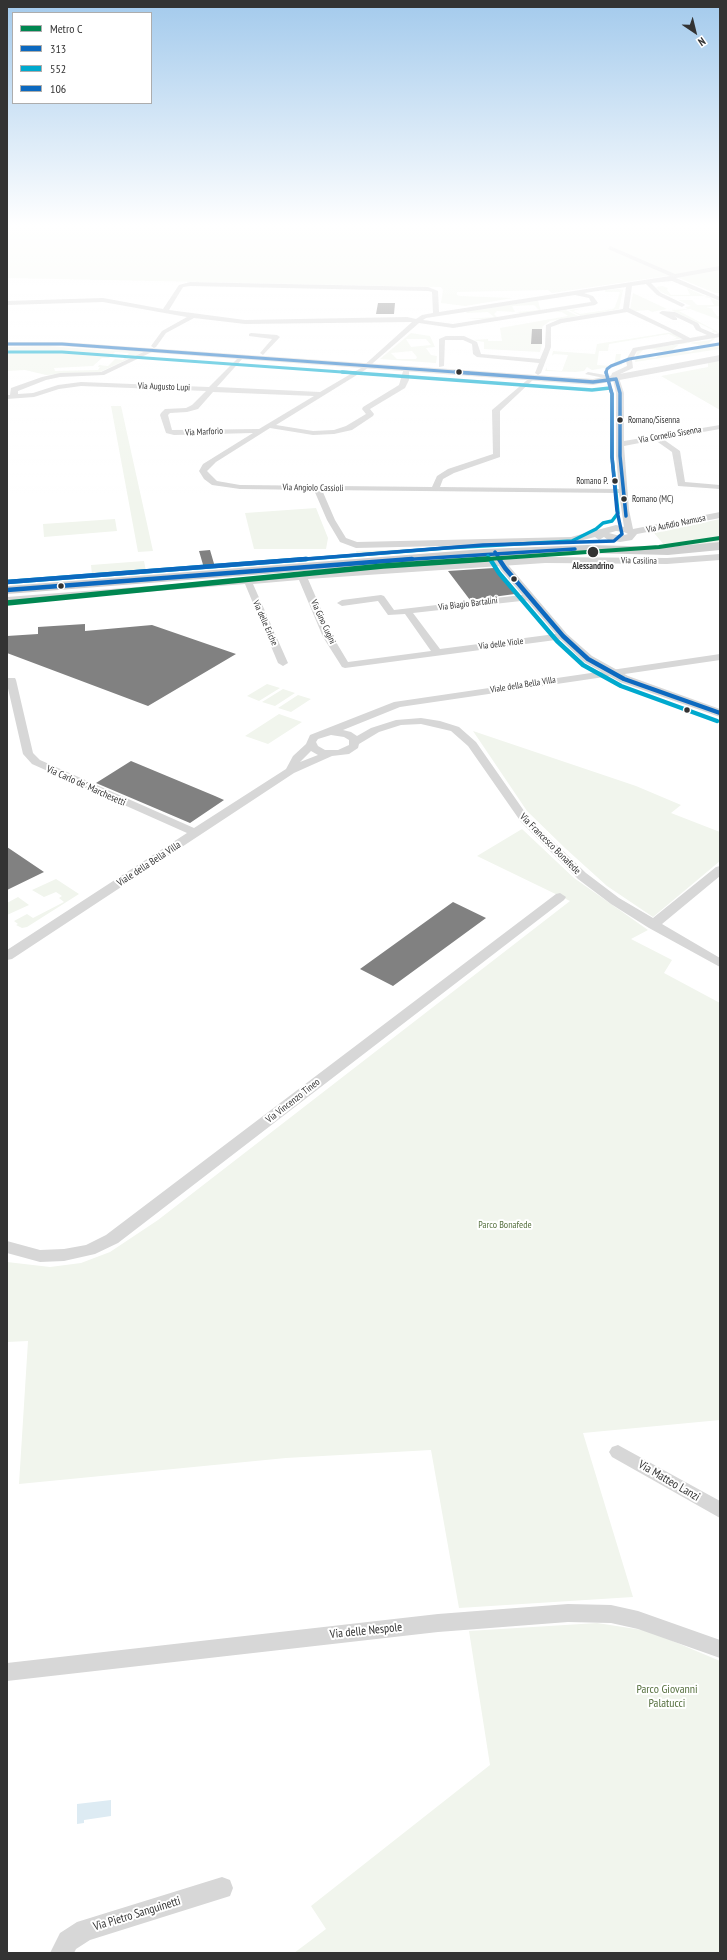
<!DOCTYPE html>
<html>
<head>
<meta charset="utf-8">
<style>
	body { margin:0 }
	#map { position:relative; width:727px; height:1960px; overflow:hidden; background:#fff; font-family:"PT Sans Narrow",sans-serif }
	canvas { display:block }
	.frame { position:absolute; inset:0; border:8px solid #333; pointer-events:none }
	.legend { position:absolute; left:12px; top:12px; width:140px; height:92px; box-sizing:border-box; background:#fff; border:1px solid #adadad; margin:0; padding:5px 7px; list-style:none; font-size:12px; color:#333 }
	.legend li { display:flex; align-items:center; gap:8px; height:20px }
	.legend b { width:20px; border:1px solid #adadad }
	.north { position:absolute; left:675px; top:12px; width:40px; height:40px; -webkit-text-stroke:3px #fff; paint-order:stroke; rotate:145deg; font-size:11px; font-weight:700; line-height:16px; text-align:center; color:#333 }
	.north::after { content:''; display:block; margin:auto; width:14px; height:18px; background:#333; clip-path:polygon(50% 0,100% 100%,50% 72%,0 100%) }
</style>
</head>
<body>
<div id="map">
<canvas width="727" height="1960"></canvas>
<div class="frame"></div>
<ul class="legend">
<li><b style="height:5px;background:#008751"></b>Metro C</li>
<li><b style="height:5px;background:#0c69bf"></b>313</li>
<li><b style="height:5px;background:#00a9ce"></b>552</li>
<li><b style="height:5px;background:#0c69bf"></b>106</li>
</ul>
<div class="north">N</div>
</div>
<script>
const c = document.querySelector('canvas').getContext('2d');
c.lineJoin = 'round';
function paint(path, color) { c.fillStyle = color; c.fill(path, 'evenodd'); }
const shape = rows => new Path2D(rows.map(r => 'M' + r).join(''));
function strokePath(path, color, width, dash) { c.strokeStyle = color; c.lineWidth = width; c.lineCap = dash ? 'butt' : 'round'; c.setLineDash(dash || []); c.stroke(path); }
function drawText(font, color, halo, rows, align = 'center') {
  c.font = font + ' "PT Sans Narrow",sans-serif'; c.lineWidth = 4; c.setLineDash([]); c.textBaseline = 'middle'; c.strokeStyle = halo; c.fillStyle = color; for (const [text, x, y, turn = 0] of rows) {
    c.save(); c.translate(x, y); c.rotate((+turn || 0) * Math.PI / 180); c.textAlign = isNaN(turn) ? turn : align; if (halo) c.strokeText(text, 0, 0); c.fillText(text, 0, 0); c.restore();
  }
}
paint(shape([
	[7,225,720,225,720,293,715,293,679,278,666,276,552,293,548,290,457,292,457,295,461,296,513,298,465,306,441,303,443,290,441,287,7,278],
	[662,286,668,288,667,290,671,295,690,295,687,288,705,296,670,296,661,292,656,287],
	[619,289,623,290,619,309,581,316,569,310,578,309,579,309,573,311,580,314,613,309,615,307,620,292,605,292,605,290],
	[633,293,667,309,652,312,648,310,636,311,630,309],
	[704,297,707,296,720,302,720,306,706,307,713,309,712,309,717,316,720,316,720,320,690,309,679,311,720,333,712,332,713,330,671,310,687,309,685,307,691,306,678,300,692,300,697,305,714,305,710,298],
	[536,301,538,301,541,311,524,314,516,312,539,310,534,305,512,306,515,312,497,311,494,314,497,317,491,319,467,319,494,317,488,312,466,313,468,311],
	[566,310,578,316,550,321,543,326,542,329,532,329,531,344,542,344,540,352,484,349,484,342,472,340,488,339,488,341,502,341,500,328,568,316,562,312,553,312],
	[673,332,685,338,670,340,677,338,669,334,609,344,608,351,599,351,597,365,612,366,615,361,616,354,621,354,620,361,622,363,622,365,592,370,587,367,584,371,576,372,545,371,547,367,547,370,562,371,568,355,554,354,552,356,553,351,595,354,597,344],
	[411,333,430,336,435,347,426,348,431,355,437,356,436,363,380,359],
	[406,339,426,339,431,345,411,347],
	[412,351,417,357,416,359,397,359,391,353],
	[720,336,717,337,709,343,720,345,720,349,635,362,637,350,711,340,712,338,710,337],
	[684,342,700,345,701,346,691,352,673,349,681,343],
	[645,348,664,351,665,351,655,358,638,355],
	[48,346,103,350,145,351,100,372,46,375,25,370,7,371,7,347],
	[115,352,129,353,123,360,115,359,108,366,99,365,98,367,100,367,98,370,55,371,54,368,93,366,102,358,109,358],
	[720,361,720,410,661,376,708,367,708,363],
	[111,406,121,406,153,551,138,552],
	[316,508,328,538,326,549,254,549,245,513],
	[115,519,117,531,44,537,43,524],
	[720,519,720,543,703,546,665,546,654,533],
	[419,549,424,549,358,557,356,551],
	[144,561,146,571,92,575,91,565],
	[267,684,280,688,259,701,247,696],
	[283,689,295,693,275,706,262,702],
	[298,695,311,699,291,712,278,708],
	[279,714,302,722,268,744,245,736],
	[473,731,636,786,681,805,671,813,720,832,720,861,653,917,607,886,565,848,527,811],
	[522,829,574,878,648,930,631,939,672,960,664,973,720,1003,720,1420,583,1433,633,1597,459,1608,431,1450,286,1458,19,1484,28,1341,7,1342,7,1262,50,1267,81,1263,110,1252,158,1220,570,901,477,856],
	[56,879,79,894,27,927,22,928,16,925,18,924,14,921,27,914,33,918,64,902,59,898,62,896,56,892,44,897,32,890],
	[18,897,29,905,7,915,7,903],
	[597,1623,649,1631,720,1661,720,1953,294,1953,326,1929,311,1906,490,1765,469,1631]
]), '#f1f5ed');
paint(shape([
	[111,1800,111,1816,84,1820,84,1823,77,1824,77,1804]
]), '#ddebf3');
paint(shape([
	[378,303,395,303,394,314,376,314],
	[532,329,542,329,542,344,531,344],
	[210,550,215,567,204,568,199,551],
	[494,568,515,594,470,600,448,571],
	[85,624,85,631,152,625,236,654,148,706,7,653,7,636,38,634,38,627],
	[131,761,215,796,224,800,190,823,96,783],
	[7,847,44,872,7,890],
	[453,902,486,918,393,986,360,969]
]), '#818181');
strokePath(shape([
	[674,332,689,340]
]), '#d7d7d7', 4.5);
paint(shape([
	[610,246,675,274,720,266,720,270,676,278,720,297,720,301,672,281,651,283,661,293,684,304,685,305,682,307,657,295,646,284,632,286,629,308,676,331,676,333,672,333,627,312,562,323,551,327,551,347,541,373,538,375,535,373,539,363,477,357,473,354,472,344,463,340,445,340,444,366,439,367,439,339,446,336,464,336,477,342,481,354,540,359,545,347,546,325,560,319,623,309,626,287,584,293,593,296,598,303,595,305,453,328,419,323,365,370,276,425,313,431,334,430,346,426,366,414,362,409,363,407,399,385,404,368,409,367,409,380,405,388,370,409,374,414,373,416,352,430,334,434,313,435,270,428,216,462,207,471,217,481,240,485,432,487,437,476,448,469,493,454,492,410,533,375,536,377,535,378,500,411,500,457,454,473,443,479,440,487,619,489,616,456,616,393,613,380,585,374,588,372,611,376,612,373,627,366,626,360,633,348,707,335,696,330,693,325,674,316,677,318,677,320,673,320,659,313,662,311,675,312,698,323,701,328,715,334,720,333,720,337,637,351,632,360,633,368,618,375,624,393,624,441,720,425,720,429,663,439,680,451,685,482,720,485,720,489,678,486,672,452,655,440,624,446,629,510,633,529,720,512,720,518,637,534,632,540,620,542,608,540,604,537,599,540,595,537,571,543,356,548,340,542,327,520,314,490,240,489,212,485,204,479,199,471,203,464,253,433,174,435,166,433,160,415,161,413,165,409,186,408,192,405,206,391,81,386,59,389,34,397,7,399,7,395,10,395,11,388,42,377,60,373,101,372,152,348,155,350,154,351,104,375,60,377,46,380,18,391,18,394,33,393,58,385,81,382,209,387,241,355,243,356,243,358,217,387,320,392,361,368,412,322,245,324,194,318,166,333,156,347,154,348,151,346,162,331,187,317,103,302,7,305,7,301,103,298,163,309,179,285,190,282,428,287,438,291,439,312,670,276,608,249,610,246],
	[190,286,428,291,432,292,433,313,422,315,416,319,407,317,245,320,169,310,183,287,190,286],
	[575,295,589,298,591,302,453,324,423,320,426,318,575,295],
	[213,392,314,396,259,429,172,430,168,415,170,413,187,412,198,409,213,392],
	[322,490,619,493,624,527,616,525,571,537,357,542,346,538,335,520,322,490],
	[616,531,624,532,628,534,620,536,609,533,616,531],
	[251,333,277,335,280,337,263,355,260,353,272,339,249,336,249,334,251,333],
	[720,554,720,560,667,564,545,563,308,579,333,637,348,662,431,651,405,614,388,615,378,601,342,606,337,603,342,600,381,595,384,596,394,610,530,594,535,597,530,600,413,613,440,649,563,633,568,636,563,639,345,668,342,667,323,637,299,580,253,584,288,663,283,666,278,663,245,584,7,603,7,597,500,559,545,557,667,558,720,554],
	[720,654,720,660,400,707,343,730,351,732,357,736,371,728,396,720,421,718,440,721,459,727,476,742,529,818,586,873,619,898,653,918,716,867,720,866,720,876,662,924,720,958,720,967,649,928,611,904,578,879,521,822,468,746,451,731,421,724,401,725,379,732,359,744,358,748,349,754,332,756,294,773,12,959,7,960,7,950,187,833,32,764,23,754,7,684,7,678,15,678,16,680,33,753,40,760,194,828,286,769,293,756,306,744,310,735,394,702,720,654],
	[331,735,344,737,349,740,349,745,338,750,325,750,318,746,316,742,318,739,331,735],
	[311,751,318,755,300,762,311,751],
	[560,893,566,897,564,900,118,1243,95,1254,64,1261,40,1262,7,1253,7,1241,40,1250,64,1249,86,1245,106,1235,556,894,560,893],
	[618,1445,720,1501,720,1518,612,1457,609,1452,612,1447,618,1445],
	[568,1604,611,1605,638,1611,720,1640,720,1658,638,1629,611,1623,568,1622,438,1632,7,1681,7,1663,438,1614,568,1604],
	[222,1877,230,1880,233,1888,230,1896,90,1940,76,1949,74,1953,50,1953,60,1933,77,1922,222,1877]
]), '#d7d7d7');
paint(shape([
	[7,342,62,342,593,379,720,355,720,361,593,385,62,346,7,346,7,342],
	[495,549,499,550,509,566,567,634,592,656,628,676,720,709,720,717,620,682,584,662,559,638,501,570,490,552,495,549]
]), '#d7d7d7');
paint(shape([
	[720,542,720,550,668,555,588,553,484,557,7,594,7,586,484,549,588,545,668,547,720,542]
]), '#d0d0d0');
strokePath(shape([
	[7,344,62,344,469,373]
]), '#0c69bf', 3);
strokePath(shape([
	[455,372,593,382,616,379],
	[616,379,620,393,620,456,626,516],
	[495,552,500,560],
	[399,560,575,549]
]), '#0c69bf', 3.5);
strokePath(shape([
	[499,559,505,568,563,636,588,659,624,679,720,713],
	[7,590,412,559]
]), '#0c69bf', 4.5);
strokePath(shape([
	[7,352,62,352,356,373]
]), '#00a9ce', 3);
strokePath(shape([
	[488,556,490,560],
	[295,560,447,548,572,541,596,529,603,523,612,521,618,513,612,457,612,394,610,388,592,390,342,372]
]), '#00a9ce', 3.5);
strokePath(shape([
	[490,559,499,573,557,641,583,665,621,686,717,721],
	[7,582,307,559]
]), '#00a9ce', 4.5);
strokePath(shape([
	[606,373,607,369,611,366,629,359,719,344]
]), '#0c69bf', 3);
strokePath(shape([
	[293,560,483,545,614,541,622,534,617,511,612,457,612,394,606,372]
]), '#0c69bf', 3.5);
strokePath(shape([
	[7,582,306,559]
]), '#0c69bf', 4.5);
strokePath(shape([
	[473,560,659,547,720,538]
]), '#008751', 4);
strokePath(shape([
	[7,603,383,566,488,559]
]), '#008751', 5.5);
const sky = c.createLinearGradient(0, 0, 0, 500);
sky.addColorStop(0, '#a3caec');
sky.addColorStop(0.45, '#fff');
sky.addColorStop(1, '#ffffff00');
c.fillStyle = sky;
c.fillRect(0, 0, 727, 500);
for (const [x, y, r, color] of [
	[459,372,3.5,"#333"],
	[620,420,3.5,"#333"],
	[615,481,3.5,"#333"],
	[624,499,3.5,"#333"],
	[593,552,6,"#333"],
	[514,579,3.5,"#333"],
	[61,586,3.5,"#333"],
	[687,710,3.5,"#333"]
]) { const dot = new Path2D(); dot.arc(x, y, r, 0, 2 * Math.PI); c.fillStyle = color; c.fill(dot); strokePath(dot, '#fff', 1.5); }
drawText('9px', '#333', '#fff', [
	["Via Augusto Lupi",164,387,2],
	["Via Marforio",204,432,-3],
	["Via Cornelio Sisenna",670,435,-10],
	["Via Angiolo Cassioli",313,488,1],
	["Via Aufidio Namusa",676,524,-12],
	["Via Casilina",639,561,1],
	["Via Biagio Bartalini",468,604,-7],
	["Via Gino Cugini",323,622,65],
	["Via delle Eriche",265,623,66],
	["Via delle Viole",501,644,-7],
	["Viale della Bella Villa",523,685,-9]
]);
drawText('9px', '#333', '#fff', [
	["Romano/Sisenna",628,420],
	["Romano P.",608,481,"right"],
	["Romano (MC)",632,499]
], 'left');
drawText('bold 9px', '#333', '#fff', [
	["Alessandrino",593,566]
]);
drawText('10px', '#333', '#fff', [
	["Via Carlo de' Marchesetti",86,786,24],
	["Via Francesco Bonafede",550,844,45],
	["Viale della Bella Villa",149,864,-33],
	["Via Vincenzo Tineo",293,1101,-38]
]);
drawText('10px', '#56703f', '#fff', [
	["Parco Bonafede",505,1225]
]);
drawText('12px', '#333', '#fff', [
	["Via Matteo Lanzi",669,1481,30],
	["Via delle Nespole",366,1631,-6],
	["Via Pietro Sanguinetti",137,1914,-17]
]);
drawText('12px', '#56703f', '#fff', [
	["Parco Giovanni",667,1690],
	["Palatucci",667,1704]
]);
</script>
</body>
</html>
